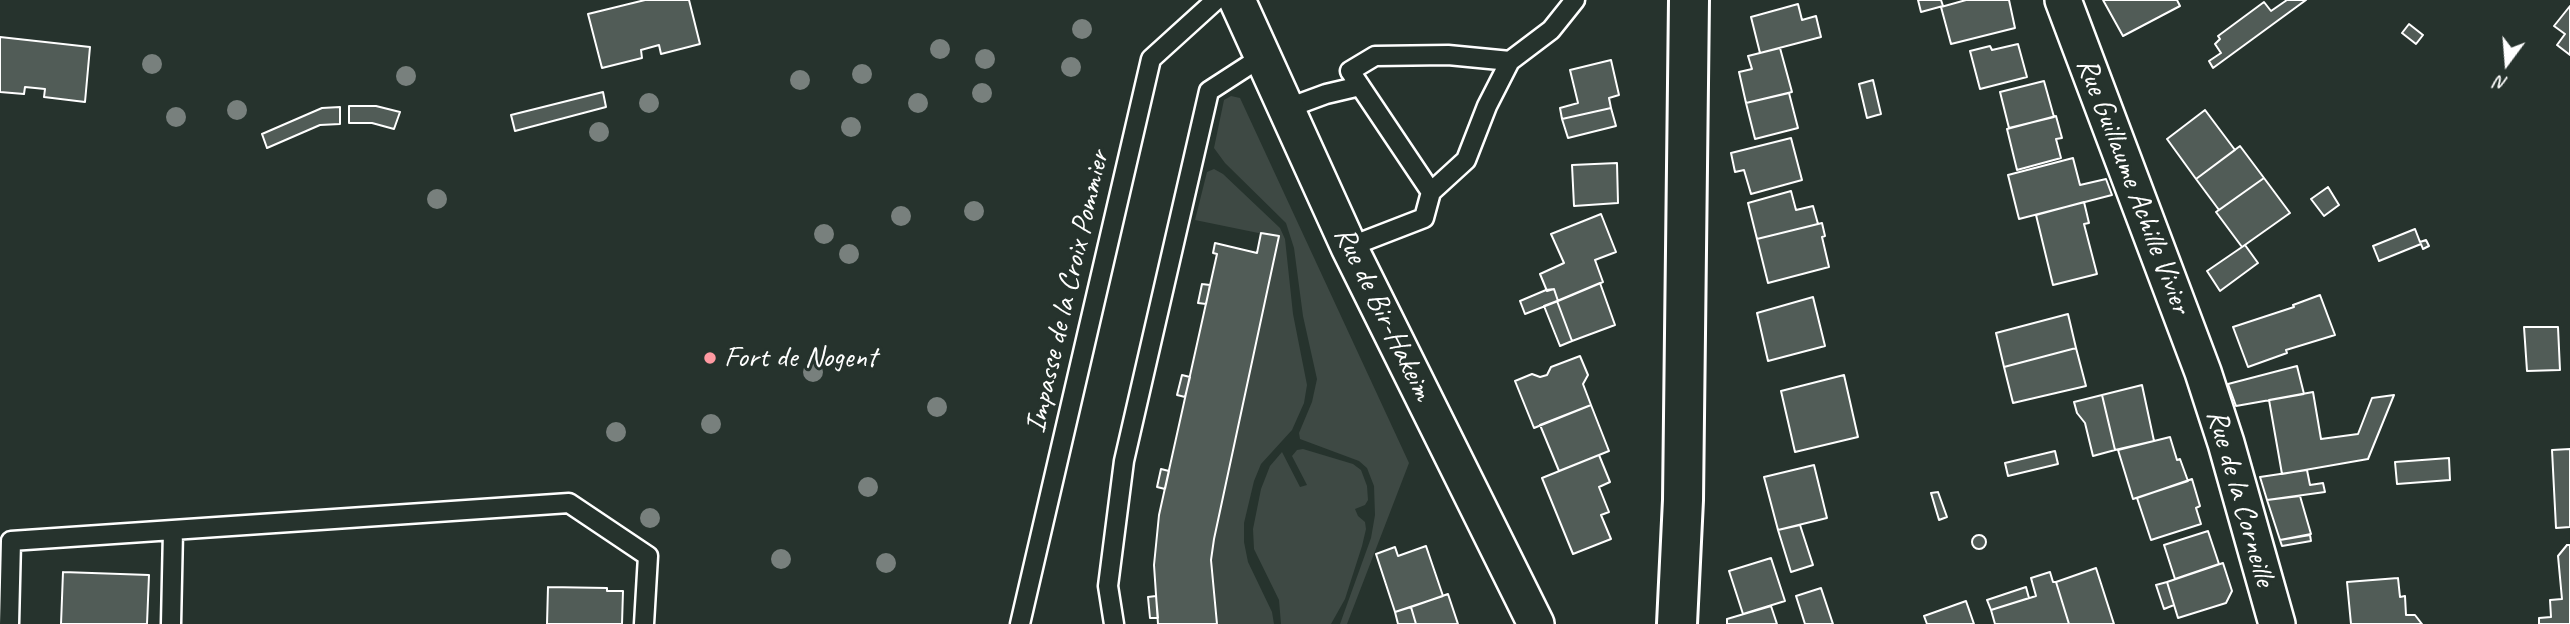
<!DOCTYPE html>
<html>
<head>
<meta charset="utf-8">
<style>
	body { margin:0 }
	#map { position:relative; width:2570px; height:624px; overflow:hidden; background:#26332d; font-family:Caveat,sans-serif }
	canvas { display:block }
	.north { position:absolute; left:2472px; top:28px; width:70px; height:70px; -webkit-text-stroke:5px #26332d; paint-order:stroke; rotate:196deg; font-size:19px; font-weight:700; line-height:28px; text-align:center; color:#fff }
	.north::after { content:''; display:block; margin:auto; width:24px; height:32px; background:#fff; clip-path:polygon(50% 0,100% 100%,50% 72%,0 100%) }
</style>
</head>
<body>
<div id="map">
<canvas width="2570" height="624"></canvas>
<div class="north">N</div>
</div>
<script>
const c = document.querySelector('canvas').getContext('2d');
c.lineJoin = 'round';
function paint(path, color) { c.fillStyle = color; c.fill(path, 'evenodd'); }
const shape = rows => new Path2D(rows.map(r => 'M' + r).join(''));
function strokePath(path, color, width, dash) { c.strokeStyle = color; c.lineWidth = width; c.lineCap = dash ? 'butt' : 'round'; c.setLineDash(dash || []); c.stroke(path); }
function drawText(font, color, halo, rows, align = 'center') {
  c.font = font + ' Caveat,sans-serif'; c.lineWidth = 6; c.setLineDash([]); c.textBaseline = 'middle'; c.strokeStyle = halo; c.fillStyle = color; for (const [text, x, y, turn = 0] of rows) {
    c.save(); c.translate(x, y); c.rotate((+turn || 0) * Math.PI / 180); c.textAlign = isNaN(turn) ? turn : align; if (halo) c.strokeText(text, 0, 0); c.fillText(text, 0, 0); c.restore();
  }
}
paint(shape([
	[1231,96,1240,98,1409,463,1347,624,1340,624,1371,538,1375,515,1374,486,1367,468,1359,461,1300,439,1299,433,1312,402,1317,379,1303,316,1294,248,1286,223,1225,163,1214,148,1224,100],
	[1214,169,1223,174,1280,228,1285,239,1293,314,1307,385,1304,403,1292,430,1261,464,1254,481,1244,523,1244,542,1248,562,1272,612,1274,624,1217,624,1211,560,1214,539,1278,237,1195,220,1207,172],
	[1303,449,1353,464,1361,470,1367,486,1368,500,1365,505,1355,509,1358,516,1365,522,1366,529,1362,546,1345,599,1331,624,1281,624,1279,600,1254,549,1253,529,1261,489,1270,466,1282,452,1300,487,1307,485,1292,456,1297,450]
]), '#3e4944');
const building = shape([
	[645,0,689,0,700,44,661,54,659,45,641,50,642,58,602,68,588,14,645,0],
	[1918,0,1941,0,1943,6,1921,12,1918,0],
	[1966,0,2009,0,2015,28,1951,44,1941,7,1966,0],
	[2103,0,2177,0,2180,6,2123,36,2103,0],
	[2287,0,2306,0,2213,68,2209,61,2221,53,2215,44,2220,39,2218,36,2264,2,2271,11,2287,0],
	[1798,4,1802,20,1816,16,1821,37,1760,53,1751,17,1798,4],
	[2570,6,2570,55,2557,45,2565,34,2554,26,2570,6],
	[2409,24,2423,35,2416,44,2402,33,2409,24],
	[0,37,90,47,85,102,44,97,45,89,25,87,24,94,0,92,0,37],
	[2018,44,2027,77,1980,89,1970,51,1990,46,1992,50,2018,44],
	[1780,48,1792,92,1746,103,1739,72,1752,69,1748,56,1780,48],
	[1611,60,1619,95,1609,98,1611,108,1562,119,1560,108,1578,103,1570,70,1611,60],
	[1873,80,1881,114,1867,118,1859,84,1873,80],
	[2044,81,2054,117,2009,128,2000,92,2044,81],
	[603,92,606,107,515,131,511,115,603,92],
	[1789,93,1798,128,1755,139,1746,103,1789,93],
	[349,106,376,106,400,112,394,129,372,123,349,123,349,106],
	[340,107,340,124,320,125,267,148,262,134,322,108,340,107],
	[1611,108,1616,126,1568,138,1562,119,1611,108],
	[2205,110,2235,150,2196,179,2167,139,2205,110],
	[2056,116,2062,138,2056,139,2061,158,2017,170,2007,129,2056,116],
	[1791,138,1802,180,1751,194,1744,170,1735,172,1731,153,1791,138],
	[2240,146,2264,178,2219,210,2196,179,2240,146],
	[2073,158,2080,185,2106,179,2112,195,2019,219,2008,175,2073,158],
	[1617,163,1618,203,1574,206,1572,165,1617,163],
	[2264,178,2290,213,2242,247,2216,212,2264,178],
	[2328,187,2339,205,2324,216,2311,199,2328,187],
	[1791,191,1796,210,1813,206,1818,224,1757,239,1748,203,1791,191],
	[2084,202,2089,223,2084,224,2097,274,2053,285,2036,215,2084,202],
	[1601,214,1616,252,1595,260,1603,282,1558,301,1554,289,1547,291,1540,274,1564,263,1551,234,1601,214],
	[1822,223,1825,236,1822,237,1829,267,1768,283,1757,239,1822,223],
	[2415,229,2420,242,2426,240,2429,246,2423,249,2421,244,2379,261,2373,246,2415,229],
	[1261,233,1279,236,1214,539,1211,560,1217,624,1158,624,1154,565,1159,515,1217,254,1213,253,1215,243,1257,253,1261,233],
	[2245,245,2258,263,2220,291,2207,271,2245,245],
	[1600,283,1615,325,1572,341,1557,301,1600,283],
	[1202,284,1210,285,1206,304,1198,303,1202,284],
	[1554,289,1558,301,1525,314,1520,301,1546,290,1554,289],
	[2320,295,2335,335,2286,350,2287,353,2248,367,2233,327,2294,307,2293,305,2320,295],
	[1813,297,1825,346,1768,361,1757,313,1813,297],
	[1557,301,1572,341,1560,346,1544,306,1557,301],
	[2068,314,2076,348,2004,367,1996,333,2068,314],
	[2524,327,2558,327,2560,370,2527,371,2524,327],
	[2076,348,2086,386,2013,403,2004,367,2076,348],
	[1580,356,1588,375,1583,384,1591,405,1534,428,1515,381,1532,374,1540,377,1547,375,1551,367,1580,356],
	[2297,366,2304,394,2236,406,2228,384,2297,366],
	[1182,375,1190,377,1185,397,1177,395,1182,375],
	[1844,375,1858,437,1795,452,1781,391,1844,375],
	[2142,385,2154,441,2115,450,2102,395,2142,385],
	[2313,392,2321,439,2358,434,2372,398,2394,395,2368,459,2282,474,2269,400,2313,392],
	[2102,395,2115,450,2093,456,2085,423,2077,413,2074,402,2102,395],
	[1591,405,1609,451,1559,471,1540,425,1591,405],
	[2170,437,2177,460,2180,459,2188,481,2133,499,2118,450,2170,437],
	[2570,449,2570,527,2556,528,2552,450,2570,449],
	[2055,451,2058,464,2008,476,2005,463,2055,451],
	[1599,455,1610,482,1599,487,1609,512,1601,515,1611,539,1573,554,1542,478,1599,455],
	[2449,458,2450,480,2397,484,2395,462,2449,458],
	[1814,465,1827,518,1778,530,1764,477,1814,465],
	[1161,469,1169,471,1165,489,1157,487,1161,469],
	[2307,470,2310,485,2323,483,2325,492,2267,500,2260,477,2307,470],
	[2192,479,2200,506,2196,508,2201,524,2151,540,2137,498,2192,479],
	[1938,492,1947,517,1939,520,1931,493,1938,492],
	[2300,496,2311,534,2280,540,2267,500,2300,496],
	[1800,525,1813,565,1791,572,1778,530,1800,525],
	[2208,531,2219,564,2175,579,2164,545,2208,531],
	'1972 542a7 7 0 1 1 14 0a7 7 0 1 1-14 0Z',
	[2310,535,2311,541,2282,546,2280,540,2310,535],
	[2567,545,2570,545,2570,624,2539,624,2539,618,2551,617,2550,600,2562,599,2558,556,2567,545],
	[1426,546,1443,596,1395,612,1376,554,1395,547,1398,556,1426,546],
	[1771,558,1785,601,1743,614,1729,571,1771,558],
	[2223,563,2232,591,2226,603,2178,618,2167,582,2223,563],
	[2096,568,2114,624,2069,624,2056,582,2096,568],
	[63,572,149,575,147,624,61,624,63,572],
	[2050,572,2053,582,2056,582,2069,624,1995,624,1991,610,2036,596,2031,578,2050,572],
	[2398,578,2400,597,2405,596,2406,615,2415,615,2422,624,2351,624,2347,582,2398,578],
	[2167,582,2174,605,2164,609,2156,585,2167,582],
	[548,587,607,588,607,591,623,591,622,624,547,624,548,587],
	[2026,587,2029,598,1991,610,1987,600,2026,587],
	[1821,588,1833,624,1805,624,1796,596,1821,588],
	[1448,594,1458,624,1416,624,1411,607,1448,594],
	[1156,596,1158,618,1150,618,1148,597,1156,596],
	[1966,601,1974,624,1927,624,1924,616,1966,601],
	[1771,606,1777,624,1727,624,1727,619,1771,606],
	[1411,607,1416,624,1398,624,1395,612,1411,607]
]);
paint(building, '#515c57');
strokePath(building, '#fff', 2);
const service = shape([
	[1510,61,1448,55,1375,56,1350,71,1431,192,1466,160,1487,106,1510,61,1551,30,1575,0],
	[1288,108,1326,94,1360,86],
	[1349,247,1424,218,1431,192],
	[9,624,11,541,569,503,648,556,644,624],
	[171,624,173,531],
	[1020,624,1151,59,1216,0],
	[1114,624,1108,586,1124,461,1209,91,1263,56]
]);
const minor = shape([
	[1237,0,1349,247,1536,624],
	[2063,0,2203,372,2226,443,2277,624]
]);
const tertiary = shape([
	[1677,624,1683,500,1689,0]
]);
strokePath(service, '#fff', 23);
strokePath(minor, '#fff', 40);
strokePath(tertiary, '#fff', 44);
strokePath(service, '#26332d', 18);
strokePath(minor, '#26332d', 35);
strokePath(tertiary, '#26332d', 38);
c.fillStyle = '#78807d';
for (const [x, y] of [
	[1082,29],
	[940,49],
	[985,59],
	[152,64],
	[1071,67],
	[862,74],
	[406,76],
	[800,80],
	[982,93],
	[649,103],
	[918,103],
	[237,110],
	[176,117],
	[851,127],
	[599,132],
	[437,199],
	[974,211],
	[901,216],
	[824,234],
	[849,254],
	[813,372],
	[937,407],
	[711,424],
	[616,432],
	[868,487],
	[650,518],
	[781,559],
	[886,563]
]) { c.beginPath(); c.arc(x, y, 10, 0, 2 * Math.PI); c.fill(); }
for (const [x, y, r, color] of [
	[710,358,7,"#ff9aa2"]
]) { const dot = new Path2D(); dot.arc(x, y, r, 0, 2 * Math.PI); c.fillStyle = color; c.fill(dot); strokePath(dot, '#26332d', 2.5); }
drawText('30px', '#fff', '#26332d', [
	["Rue Guillaume Achille Vivier",2133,186,69],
	["Impasse de la Croix Pommier",1068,292,-77],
	["Rue de Bir-Hakeim",1383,314,64],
	["Rue de la Corneille",2240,498,74]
]);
drawText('30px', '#fff', '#26332d', [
	["Fort de Nogent",724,358]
], 'left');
</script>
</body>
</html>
